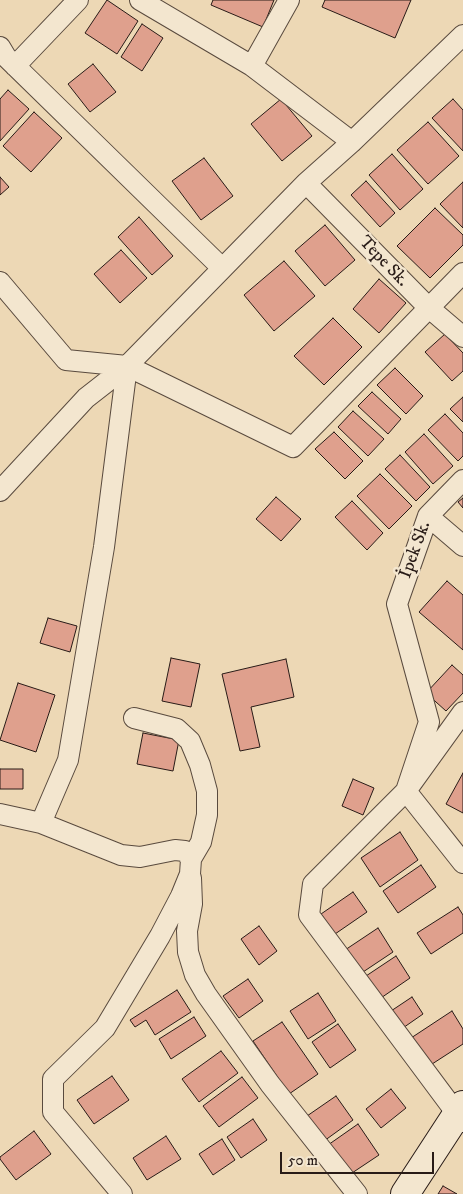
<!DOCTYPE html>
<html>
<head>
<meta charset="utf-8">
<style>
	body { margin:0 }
	#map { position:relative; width:463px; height:1194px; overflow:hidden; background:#edd8b5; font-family:"IM FELL DW Pica",serif }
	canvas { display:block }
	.scale { position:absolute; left:280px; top:1152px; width:154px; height:22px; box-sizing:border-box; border:2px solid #281b17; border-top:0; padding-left:6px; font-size:15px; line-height:18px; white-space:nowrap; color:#281b17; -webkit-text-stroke:4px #f3e6cf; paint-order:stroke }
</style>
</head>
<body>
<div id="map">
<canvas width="463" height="1194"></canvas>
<div class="scale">50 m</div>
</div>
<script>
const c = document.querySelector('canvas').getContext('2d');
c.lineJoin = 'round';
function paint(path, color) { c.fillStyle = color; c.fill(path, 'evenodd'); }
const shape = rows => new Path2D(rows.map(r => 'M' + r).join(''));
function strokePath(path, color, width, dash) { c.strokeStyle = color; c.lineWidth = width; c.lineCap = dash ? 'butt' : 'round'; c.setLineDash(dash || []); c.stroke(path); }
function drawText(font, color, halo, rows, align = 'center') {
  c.font = font + ' "IM FELL DW Pica",serif'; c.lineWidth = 5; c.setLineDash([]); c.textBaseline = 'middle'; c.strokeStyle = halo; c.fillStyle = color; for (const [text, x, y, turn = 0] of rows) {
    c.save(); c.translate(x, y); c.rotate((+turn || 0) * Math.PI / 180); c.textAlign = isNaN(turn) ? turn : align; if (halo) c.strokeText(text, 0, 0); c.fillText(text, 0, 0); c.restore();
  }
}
const building = shape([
	[107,0,138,21,117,54,85,33,107,0],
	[213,0,274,0,263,27,211,5,213,0],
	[325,0,411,0,395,38,322,7,325,0],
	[142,24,163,38,142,71,121,57,142,24],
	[93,64,116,92,90,112,68,84,93,64],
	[8,90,29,109,0,141,0,99,8,90],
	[281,99,312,136,282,161,251,124,281,99],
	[453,99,463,110,463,151,432,118,453,99],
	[34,112,62,138,31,172,3,146,34,112],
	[428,122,459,156,428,184,397,150,428,122],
	[392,154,423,189,400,210,369,175,392,154],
	[204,158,233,196,201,220,172,181,204,158],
	[0,177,9,187,0,195,0,177],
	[366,181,395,213,380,227,351,195,366,181],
	[463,182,463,228,440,204,463,182],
	[435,208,463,235,463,245,430,278,397,246,435,208],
	[139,217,173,256,152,275,118,237,139,217],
	[325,225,355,260,325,286,295,251,325,225],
	[121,250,147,278,120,303,94,274,121,250],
	[284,261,315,296,274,331,244,295,284,261],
	[379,279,406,303,379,333,353,309,379,279],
	[333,318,362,347,324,385,294,356,333,318],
	[445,334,463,353,463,371,452,381,425,352,445,334],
	[395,368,423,396,406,414,377,385,395,368],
	[372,392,401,419,388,434,358,406,372,392],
	[463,397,463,422,450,409,463,397],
	[353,411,384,439,368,456,338,427,353,411],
	[445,414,463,433,463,456,458,461,428,430,445,414],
	[334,432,363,461,345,479,315,449,334,432],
	[424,434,453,466,433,484,405,452,424,434],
	[400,455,430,487,416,501,385,469,400,455],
	[380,474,412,506,389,529,357,496,380,474],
	[276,497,301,519,281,541,256,519,276,497],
	[463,498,463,508,458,502,463,498],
	[352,501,383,533,367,550,335,517,352,501],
	[447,581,463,595,463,650,419,612,447,581],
	[48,618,77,626,70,652,40,643,48,618],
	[171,658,200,664,191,707,162,701,171,658],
	[286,659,294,697,251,707,260,747,240,751,222,674,286,659],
	[452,665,463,675,463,693,446,711,426,693,452,665],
	[18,683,55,695,36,752,0,740,18,683],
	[143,733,179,740,173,771,137,764,143,733],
	[0,769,23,769,23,789,0,789,0,769],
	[463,773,463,813,446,804,463,773],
	[353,779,374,788,363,815,342,806,353,779],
	[400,832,418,860,380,887,361,858,400,832],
	[421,865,436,887,398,913,383,891,421,865],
	[353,892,367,912,335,934,321,914,353,892],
	[458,907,463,915,463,933,431,954,417,933,458,907],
	[259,926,277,951,259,965,241,939,259,926],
	[378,928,393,952,360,974,345,950,378,928],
	[396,956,410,978,378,1000,363,978,396,956],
	[248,979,263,1001,239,1018,223,996,248,979],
	[177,990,191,1012,155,1035,146,1020,135,1027,130,1020,177,990],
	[318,993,336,1021,308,1039,290,1011,318,993],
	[412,997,423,1014,400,1030,388,1013,412,997],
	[452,1011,463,1029,463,1044,429,1066,411,1038,452,1011],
	[194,1017,206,1036,171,1059,159,1039,194,1017],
	[282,1022,318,1074,289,1094,253,1041,282,1022],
	[338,1024,356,1050,330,1068,312,1042,338,1024],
	[221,1051,238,1073,199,1102,182,1079,221,1051],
	[112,1076,129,1100,94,1124,77,1100,112,1076],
	[242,1077,258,1098,219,1127,203,1106,242,1077],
	[391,1089,406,1108,381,1128,366,1109,391,1089],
	[336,1096,353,1120,324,1141,307,1116,336,1096],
	[253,1119,267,1140,241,1158,227,1137,253,1119],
	[358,1124,379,1155,349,1175,328,1145,358,1124],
	[34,1131,51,1154,16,1180,0,1159,0,1157,34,1131],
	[166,1136,181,1159,147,1180,133,1158,166,1136],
	[222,1139,235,1160,213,1175,199,1154,222,1139],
	[443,1186,457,1194,438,1194,443,1186]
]);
paint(building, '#dfa08d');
strokePath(building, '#281b17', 1);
const street = shape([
	[140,0,252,66,352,142],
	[0,47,6,57,222,268],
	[15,66,78,0],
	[252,66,289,0],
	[306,183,428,307,463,337],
	[0,282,66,360,127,366,293,447,463,273],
	[463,480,428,516,397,604,429,722,406,791,463,863],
	[0,491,86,398,127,366,306,183,352,142,463,35],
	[428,516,463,546],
	[463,712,406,791,313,884,309,915,463,1122],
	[134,718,177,729,190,741,200,765,207,791,207,815,201,842,191,859],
	[0,814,41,823,68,760,104,547,127,366],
	[41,823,121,855,140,857,175,850,185,851,191,859,190,874,181,896,160,936,105,1028,53,1079,53,1112,122,1194],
	[191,878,192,904,187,931,188,952,195,975,206,994,270,1084,357,1194]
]);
const secondary = shape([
	[405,1194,463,1105]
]);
strokePath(street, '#594a3e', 22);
strokePath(secondary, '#281b17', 30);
strokePath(street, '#f3e6cf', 20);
strokePath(secondary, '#f3e6cf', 28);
drawText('18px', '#281b17', '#f3e6cf', [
	["Tepe Sk.",383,262,46],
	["İpek Sk.",416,550,-70]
]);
</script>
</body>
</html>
